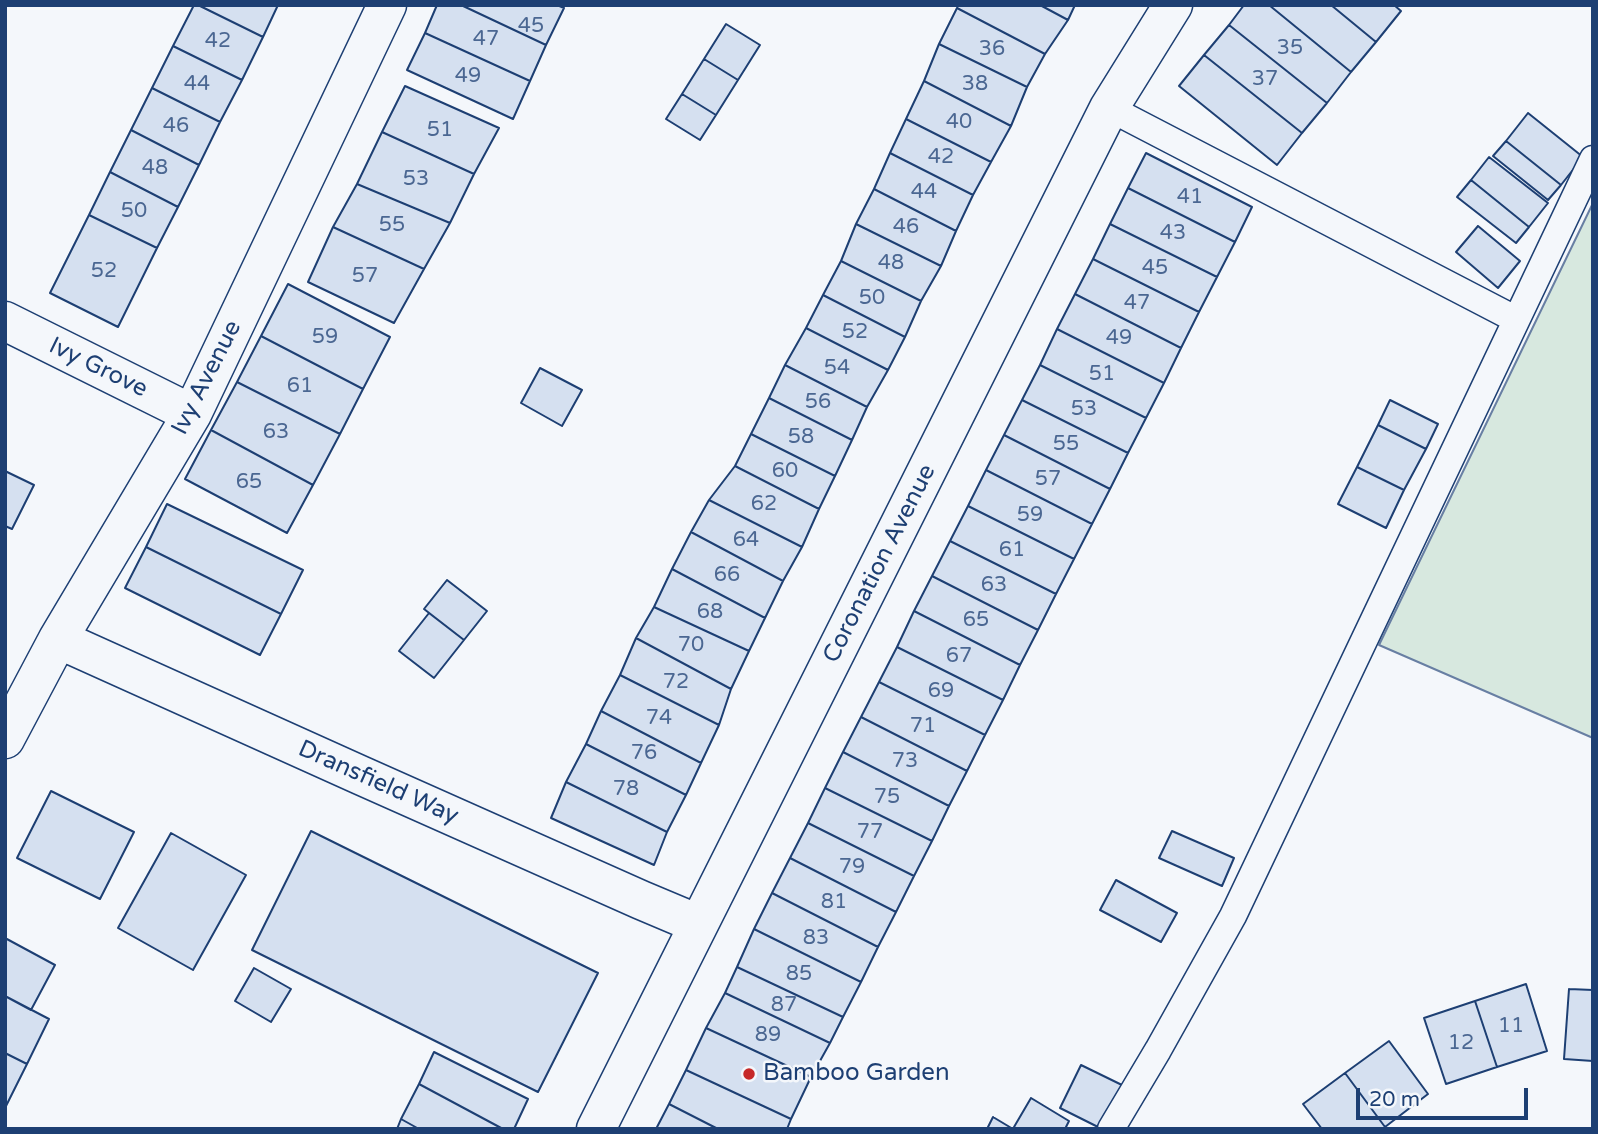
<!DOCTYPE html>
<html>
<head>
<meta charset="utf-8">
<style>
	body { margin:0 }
	#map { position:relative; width:1598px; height:1134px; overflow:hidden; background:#f4f7fb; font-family:"Varela Round",sans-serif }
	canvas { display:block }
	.frame { position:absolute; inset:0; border:7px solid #1d3f73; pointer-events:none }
	.scale { position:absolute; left:1356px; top:1088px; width:172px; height:32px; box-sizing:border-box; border:4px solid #1d3f73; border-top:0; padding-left:9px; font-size:21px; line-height:24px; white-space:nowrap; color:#1d3f73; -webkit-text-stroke:5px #f4f7fb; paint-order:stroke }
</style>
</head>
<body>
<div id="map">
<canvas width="1598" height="1134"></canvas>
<div class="frame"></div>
<div class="scale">20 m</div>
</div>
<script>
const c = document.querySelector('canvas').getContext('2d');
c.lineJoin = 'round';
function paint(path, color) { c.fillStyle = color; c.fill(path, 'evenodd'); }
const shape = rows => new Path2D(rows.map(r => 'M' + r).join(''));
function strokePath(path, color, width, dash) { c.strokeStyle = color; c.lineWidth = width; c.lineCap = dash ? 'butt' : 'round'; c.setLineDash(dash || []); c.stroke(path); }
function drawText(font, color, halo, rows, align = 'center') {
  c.font = font + ' "Varela Round",sans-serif'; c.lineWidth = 5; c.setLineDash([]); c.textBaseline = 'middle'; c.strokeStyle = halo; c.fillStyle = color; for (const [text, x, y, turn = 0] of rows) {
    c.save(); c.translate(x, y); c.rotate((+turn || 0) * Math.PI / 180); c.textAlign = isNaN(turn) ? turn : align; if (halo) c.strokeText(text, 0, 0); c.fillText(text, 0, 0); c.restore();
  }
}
const green = shape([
	[1593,203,1593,738,1379,645,1593,203]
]);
paint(green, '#d7e8df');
strokePath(green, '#687fa3', 2);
const building = shape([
	[194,5,198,5,263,37,242,80,173,46,194,5],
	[198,5,278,5,263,37,198,5],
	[437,5,461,5,546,45,530,81,425,33,437,5],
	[461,5,557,5,564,8,546,45,461,5],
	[959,5,1040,5,1068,20,1045,54,957,8,959,5],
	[1040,5,1075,5,1068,20,1040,5],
	[1244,5,1269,5,1351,72,1327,103,1229,25,1244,5],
	[1269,5,1331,5,1376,42,1351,72,1269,5],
	[1331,5,1394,5,1401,11,1376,42,1331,5],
	[957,8,1045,54,1027,87,939,44,957,8],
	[726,24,760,45,738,80,704,59,726,24],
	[1229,25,1327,103,1302,133,1204,55,1229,25],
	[425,33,530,81,513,119,407,70,425,33],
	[939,44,1027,87,1011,126,924,81,939,44],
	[173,46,242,80,220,122,152,88,173,46],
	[1204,55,1302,133,1277,165,1179,86,1204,55],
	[704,59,738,80,716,115,682,94,704,59],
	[924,81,1011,126,991,162,906,119,924,81],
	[405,86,499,128,474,174,382,132,405,86],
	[152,88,220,122,199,165,131,130,152,88],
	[682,94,716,115,700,140,666,119,682,94],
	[1528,113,1583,157,1561,185,1506,141,1528,113],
	[906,119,991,162,973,195,890,153,906,119],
	[131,130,199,165,178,207,110,172,131,130],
	[382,132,474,174,450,223,357,184,382,132],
	[1506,141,1561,185,1548,200,1493,156,1506,141],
	[890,153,973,195,956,231,874,189,890,153],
	[1146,153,1252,207,1235,242,1128,188,1146,153],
	[1489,157,1548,203,1529,227,1471,180,1489,157],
	[110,172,178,207,157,248,89,215,110,172],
	[1471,180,1529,227,1516,243,1457,197,1471,180],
	[357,184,450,223,424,269,333,227,357,184],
	[1128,188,1235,242,1217,277,1110,224,1128,188],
	[874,189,956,231,941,266,856,224,874,189],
	[89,215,157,248,118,327,50,293,89,215],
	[856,224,941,266,921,301,841,261,856,224],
	[1110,224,1217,277,1199,312,1093,259,1110,224],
	[1478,226,1520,261,1498,288,1456,252,1478,226],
	[333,227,424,269,394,323,308,282,333,227],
	[1093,259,1199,312,1181,348,1075,294,1093,259],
	[841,261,921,301,905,337,823,295,841,261],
	[288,284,390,337,363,389,261,336,288,284],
	[1075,294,1181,348,1164,383,1057,329,1075,294],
	[823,295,905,337,888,370,806,328,823,295],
	[806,328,888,370,867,407,785,365,806,328],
	[1057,329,1164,383,1146,418,1040,365,1057,329],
	[261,336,363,389,340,434,237,382,261,336],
	[785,365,867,407,852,440,769,398,785,365],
	[1040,365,1146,418,1128,453,1022,400,1040,365],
	[540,368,582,390,562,426,521,403,540,368],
	[237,382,340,434,313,485,211,430,237,382],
	[769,398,852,440,835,476,751,434,769,398],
	[1022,400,1128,453,1110,489,1004,435,1022,400],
	[1390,400,1438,424,1426,449,1378,425,1390,400],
	[1378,425,1426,449,1404,490,1357,467,1378,425],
	[211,430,313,485,287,533,185,479,211,430],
	[751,434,835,476,819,509,735,466,751,434],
	[1004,435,1110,489,1092,524,986,470,1004,435],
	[735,466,819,509,802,547,709,500,735,466],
	[1357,467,1404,490,1386,528,1338,504,1357,467],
	[986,470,1092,524,1074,559,968,506,986,470],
	[5,471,34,485,12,529,5,526,5,471],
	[709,500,802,547,783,581,691,532,709,500],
	[167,504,303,570,281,614,146,547,167,504],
	[968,506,1074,559,1056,594,950,541,968,506],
	[691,532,783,581,765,618,672,569,691,532],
	[950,541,1056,594,1038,630,932,576,950,541],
	[146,547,281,614,260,655,125,588,146,547],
	[672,569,765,618,749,651,654,607,672,569],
	[932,576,1038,630,1020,665,914,611,932,576],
	[447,580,487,611,464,640,424,609,447,580],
	[654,607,749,651,731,689,636,638,654,607],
	[914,611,1020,665,1003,700,897,647,914,611],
	[429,613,464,640,434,678,399,651,429,613],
	[636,638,731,689,719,725,620,675,636,638],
	[897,647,1003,700,985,735,879,682,897,647],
	[620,675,719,725,701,763,601,711,620,675],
	[879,682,985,735,967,771,861,717,879,682],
	[601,711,701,763,686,795,586,744,601,711],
	[861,717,967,771,949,806,843,752,861,717],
	[586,744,686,795,667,832,566,782,586,744],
	[843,752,949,806,932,841,825,788,843,752],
	[566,782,667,832,654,865,551,818,566,782],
	[825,788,932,841,914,876,808,823,825,788],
	[51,791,134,832,100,899,17,858,51,791],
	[808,823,914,876,896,912,790,858,808,823],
	[311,831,598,973,538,1092,252,950,311,831],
	[1172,831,1234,858,1222,886,1159,858,1172,831],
	[171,833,246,875,193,970,118,928,171,833],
	[790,858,896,912,878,947,772,893,790,858],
	[1116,880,1177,913,1161,942,1100,910,1116,880],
	[772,893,878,947,861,982,754,929,772,893],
	[754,929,861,982,843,1017,737,967,754,929],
	[5,938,55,965,31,1010,5,996,5,938],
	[737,967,843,1017,830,1043,725,993,737,967],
	[254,968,291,989,271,1022,235,1001,254,968],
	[1526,984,1547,1051,1497,1067,1475,1001,1526,984],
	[1569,989,1593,990,1593,1061,1564,1059,1569,989],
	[725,993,830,1043,811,1077,706,1028,725,993],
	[5,996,49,1019,27,1064,5,1053,5,996],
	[1475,1001,1497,1067,1446,1084,1424,1018,1475,1001],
	[706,1028,811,1077,791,1119,686,1070,706,1028],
	[1389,1041,1428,1094,1385,1127,1345,1073,1389,1041],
	[434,1052,528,1099,514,1129,503,1129,419,1084,434,1052],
	[5,1053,27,1064,5,1108,5,1053],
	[1081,1065,1124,1086,1102,1129,1060,1108,1081,1065],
	[686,1070,791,1119,787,1129,718,1129,669,1104,686,1070],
	[1345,1073,1385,1127,1382,1129,1322,1129,1303,1104,1345,1073],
	[419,1084,503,1129,419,1129,401,1119,419,1084],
	[1031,1098,1069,1121,1065,1129,1017,1129,1014,1127,1031,1098],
	[669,1104,718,1129,656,1129,669,1104],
	[993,1117,1013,1129,987,1129,993,1117],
	[401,1119,419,1129,397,1129,401,1119]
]);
paint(building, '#d5e0f0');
strokePath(building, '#1d3f73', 2);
const lane = shape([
	[1109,108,1515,319],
	[1111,1129,1158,1050,1233,916,1593,159]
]);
const street = shape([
	[5,321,192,414],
	[58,639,360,775,641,900,698,924],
	[5,739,58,639,192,414,387,5],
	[596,1129,1109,108,1173,5]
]);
strokePath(lane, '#1d3f73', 29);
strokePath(street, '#1d3f73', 41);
strokePath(lane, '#f4f7fb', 26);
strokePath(street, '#f4f7fb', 38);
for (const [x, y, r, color] of [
	[749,1074,7,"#c62828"]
]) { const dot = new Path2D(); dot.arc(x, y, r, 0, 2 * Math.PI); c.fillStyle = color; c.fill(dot); strokePath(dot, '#f4f7fb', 2.5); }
drawText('21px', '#4b6792', null, [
	["45",531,26],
	["47",486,39],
	["42",218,41],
	["35",1290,48],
	["36",992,49],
	["49",468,76],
	["37",1265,79],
	["44",197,84],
	["38",975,84],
	["40",959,122],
	["46",176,126],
	["51",440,130],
	["42",941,157],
	["48",155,168],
	["53",416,179],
	["44",924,192],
	["41",1190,197],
	["50",134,211],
	["55",392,225],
	["46",906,227],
	["43",1173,233],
	["48",891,263],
	["45",1155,268],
	["52",104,271],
	["57",365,276],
	["50",872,298],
	["47",1137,303],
	["52",855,332],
	["59",325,337],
	["49",1119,338],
	["54",837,368],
	["51",1102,374],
	["61",300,386],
	["56",818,402],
	["53",1084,409],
	["63",276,432],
	["58",801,437],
	["55",1066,444],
	["60",785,471],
	["57",1048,479],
	["65",249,482],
	["62",764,504],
	["59",1030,515],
	["64",746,540],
	["61",1012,550],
	["66",727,575],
	["63",994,585],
	["68",710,612],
	["65",976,620],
	["70",691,645],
	["67",959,656],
	["72",676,682],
	["69",941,691],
	["74",659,718],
	["71",923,726],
	["76",644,753],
	["73",905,761],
	["78",626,789],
	["75",887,797],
	["77",870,832],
	["79",852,867],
	["81",834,902],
	["83",816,938],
	["85",799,974],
	["87",784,1005],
	["11",1511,1026],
	["89",768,1035],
	["12",1461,1043]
]);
drawText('24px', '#1d3f73', '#f4f7fb', [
	["Ivy Grove",98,368,26],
	["Ivy Avenue",207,378,-63],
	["Coronation Avenue",880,564,-63],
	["Dransfield Way",378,783,24]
]);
drawText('24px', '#1d3f73', '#f4f7fb', [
	["Bamboo Garden",763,1074]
], 'left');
</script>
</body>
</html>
